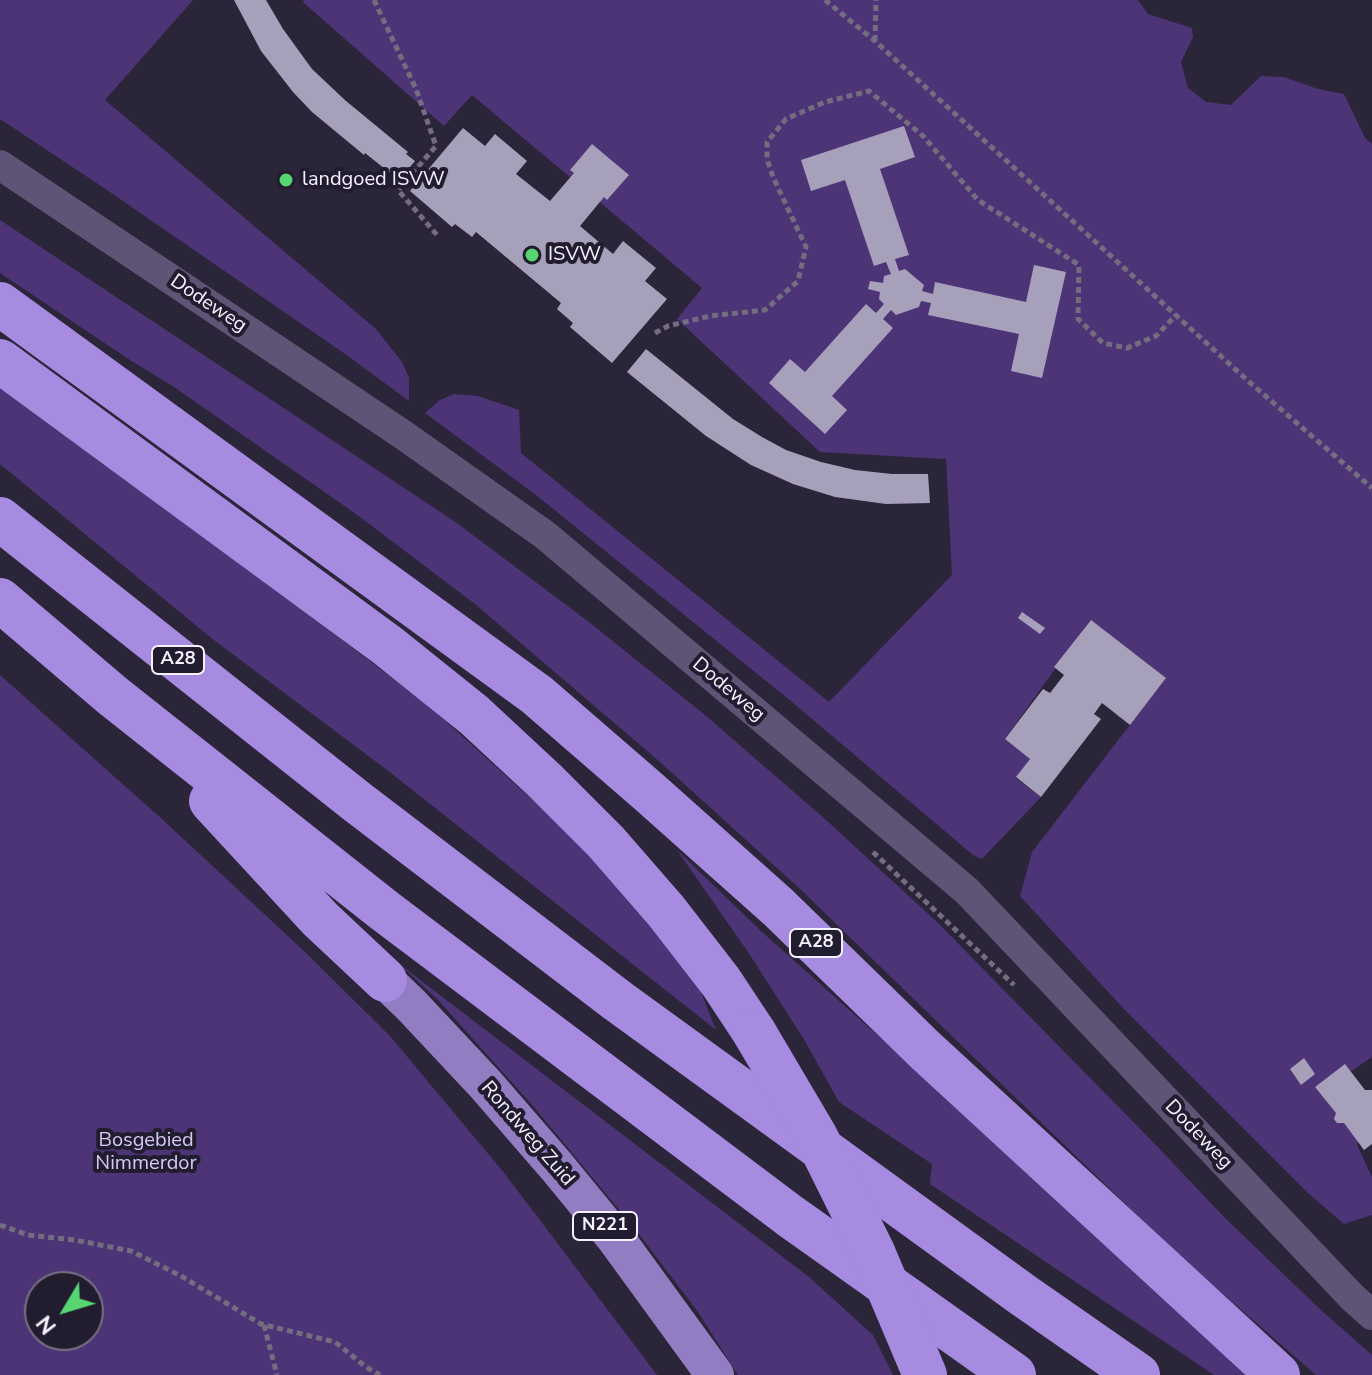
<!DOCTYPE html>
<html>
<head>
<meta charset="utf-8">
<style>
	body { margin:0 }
	#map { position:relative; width:1372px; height:1375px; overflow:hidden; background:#2b2539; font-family:"Nunito Sans",sans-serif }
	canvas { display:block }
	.north { position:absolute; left:24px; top:1271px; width:80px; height:80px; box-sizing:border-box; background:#221c2f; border:2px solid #767182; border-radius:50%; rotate:232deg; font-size:22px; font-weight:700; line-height:32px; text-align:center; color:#f4f0fe }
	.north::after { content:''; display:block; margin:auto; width:28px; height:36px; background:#55d671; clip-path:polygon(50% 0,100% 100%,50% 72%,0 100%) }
</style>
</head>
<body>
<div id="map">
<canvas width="1372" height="1375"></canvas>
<div class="north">N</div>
</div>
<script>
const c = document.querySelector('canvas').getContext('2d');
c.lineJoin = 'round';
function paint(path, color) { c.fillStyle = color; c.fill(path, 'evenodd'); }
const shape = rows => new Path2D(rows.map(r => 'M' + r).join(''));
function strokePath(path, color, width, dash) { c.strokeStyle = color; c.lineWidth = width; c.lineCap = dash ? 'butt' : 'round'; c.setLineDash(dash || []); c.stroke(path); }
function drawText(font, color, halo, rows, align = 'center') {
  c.font = font + ' "Nunito Sans",sans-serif'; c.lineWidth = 8; c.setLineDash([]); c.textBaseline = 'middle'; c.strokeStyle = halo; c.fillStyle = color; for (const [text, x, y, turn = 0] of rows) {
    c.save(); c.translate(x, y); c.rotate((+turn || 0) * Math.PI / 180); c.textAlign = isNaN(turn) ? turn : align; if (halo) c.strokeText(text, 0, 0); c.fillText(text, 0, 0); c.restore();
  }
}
paint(shape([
	[0,0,193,0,105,100,376,329,402,362,409,378,409,401,348,356,104,188,0,119],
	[303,0,1138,0,1148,14,1192,28,1193,37,1181,62,1188,88,1206,102,1231,105,1261,76,1284,77,1318,89,1344,94,1365,138,1372,144,1372,1057,1347,1074,1359,1134,1357,1145,1372,1177,1372,1215,1344,1224,1309,1194,1123,1008,1020,896,1032,852,1166,678,1090,620,1005,739,1030,759,1016,778,1041,797,982,859,973,855,792,702,536,495,425,413,440,400,454,394,478,396,519,410,521,453,829,702,952,575,946,459,820,452,677,319,702,288,472,95,444,126,304,3],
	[0,220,454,521,589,622,705,715,825,819,936,921,1153,1142,1225,1218,1322,1311,1372,1355,1372,1375,1316,1375,1176,1253,799,888,660,762,475,604,356,514,174,387,130,360,0,273],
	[0,385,253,572,430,707,591,853,652,924,699,987,716,1030,391,773,210,637,0,464],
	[0,675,162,819,304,951,390,1036,505,1174,657,1375,0,1375],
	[40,1287,88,1287,88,1335,40,1335],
	[677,850,762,932,1258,1375,1214,1375,930,1184,932,1164,839,1102,805,1041,748,952],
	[398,963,809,1277,873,1335,893,1375,738,1375,698,1312,635,1229,533,1106,438,1000]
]), '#4d3477');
paint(shape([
	[234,0,266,0,283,29,312,69,346,101,408,152,406,154,415,161,400,179,391,172,390,173,365,153,364,155,312,112,293,92,261,51],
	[904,126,915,157,880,169,909,255,895,259,899,271,905,269,924,285,922,291,933,294,935,282,1026,302,1034,265,1066,272,1042,378,1011,371,1019,334,928,315,931,303,921,301,919,307,896,315,891,310,883,319,893,328,832,396,847,410,825,434,769,383,790,359,805,372,866,304,876,313,884,304,879,299,880,292,868,289,870,281,883,283,884,276,891,274,886,262,874,266,845,180,811,191,801,160],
	[463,128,485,146,495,134,527,161,516,174,550,201,574,173,570,170,592,144,629,175,607,200,604,197,580,226,613,254,623,241,656,268,645,281,667,299,612,363,570,327,573,323,557,309,561,303,476,232,472,237,455,224,452,227,410,191],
	[646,349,733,419,762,437,786,450,821,462,855,470,892,474,928,474,930,503,886,504,835,497,793,484,751,465,706,436,627,372],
	[1022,612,1045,628,1040,634,1018,618],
	[1091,620,1166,678,1130,725,1102,703,1094,714,1101,719,1041,797,1016,777,1030,759,1005,739,1043,689,1050,693,1064,675,1054,667],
	[1304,1058,1315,1074,1301,1085,1290,1069],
	[1345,1064,1365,1090,1372,1090,1372,1144,1364,1150,1344,1123,1337,1123,1334,1119,1336,1113,1315,1087]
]), '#a7a0ba');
strokePath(shape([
	[374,0,416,89,436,146,398,190,437,235],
	[825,0,875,41,1247,380,1372,488],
	[875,41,876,0],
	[655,333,668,326,710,316,765,310,798,281,806,247,773,177,767,159,767,142,786,119,825,102,869,91,923,136,978,200,1079,265,1078,319,1103,343,1127,348,1156,336,1176,315],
	[873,852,1014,985],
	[0,1225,28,1235,75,1240,131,1251,181,1276,261,1324,335,1342,366,1367,380,1375],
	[264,1325,277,1375]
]), '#736d7f', 5, [6, 4]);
strokePath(shape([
	[0,165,402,434,545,535,967,891,1352,1297,1372,1315]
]), '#5e5476', 30);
strokePath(shape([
	[385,980,411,1005,486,1085,557,1167,616,1239,715,1375]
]), '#927cc2', 38);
strokePath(shape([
	[0,304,537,695,649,792,778,907,925,1050,1278,1375],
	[0,361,388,646,474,715,544,780,606,842,666,911,721,982,754,1032],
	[0,519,356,801,618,1001,1023,1295,1138,1375],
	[0,600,113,696,385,911,790,1216,1014,1375],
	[211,801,320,919,385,980]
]), '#a78be0', 44);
strokePath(shape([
	[754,1032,816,1137,873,1252,925,1375]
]), '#a78be0', 44);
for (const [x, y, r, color] of [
	[286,180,8,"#55d671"],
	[532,255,8,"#55d671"]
]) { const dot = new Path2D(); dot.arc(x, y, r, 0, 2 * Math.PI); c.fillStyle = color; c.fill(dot); strokePath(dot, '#221c2f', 3); }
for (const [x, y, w] of [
	[178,660,52],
	[816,943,52],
	[605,1226,64]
]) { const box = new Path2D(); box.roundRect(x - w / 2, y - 14, w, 28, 6); c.fillStyle = '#221c2f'; c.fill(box); strokePath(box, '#f4f0fe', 2); }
drawText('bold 18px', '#f4f0fe', null, [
	["A28",178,660],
	["A28",816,943],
	["N221",605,1226]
]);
drawText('20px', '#f4f0fe', '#221c2f', [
	["landgoed ISVW",302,180],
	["ISVW",548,255]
], 'left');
drawText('20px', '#f4f0fe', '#221c2f', [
	["Dodeweg",208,304,34],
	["Dodeweg",728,690,40],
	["Rondweg Zuid",527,1134,49],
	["Dodeweg",1198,1135,46]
]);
drawText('20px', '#d5c8f4', '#221c2f', [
	["Bosgebied",146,1141],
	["Nimmerdor",146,1164]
]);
</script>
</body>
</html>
